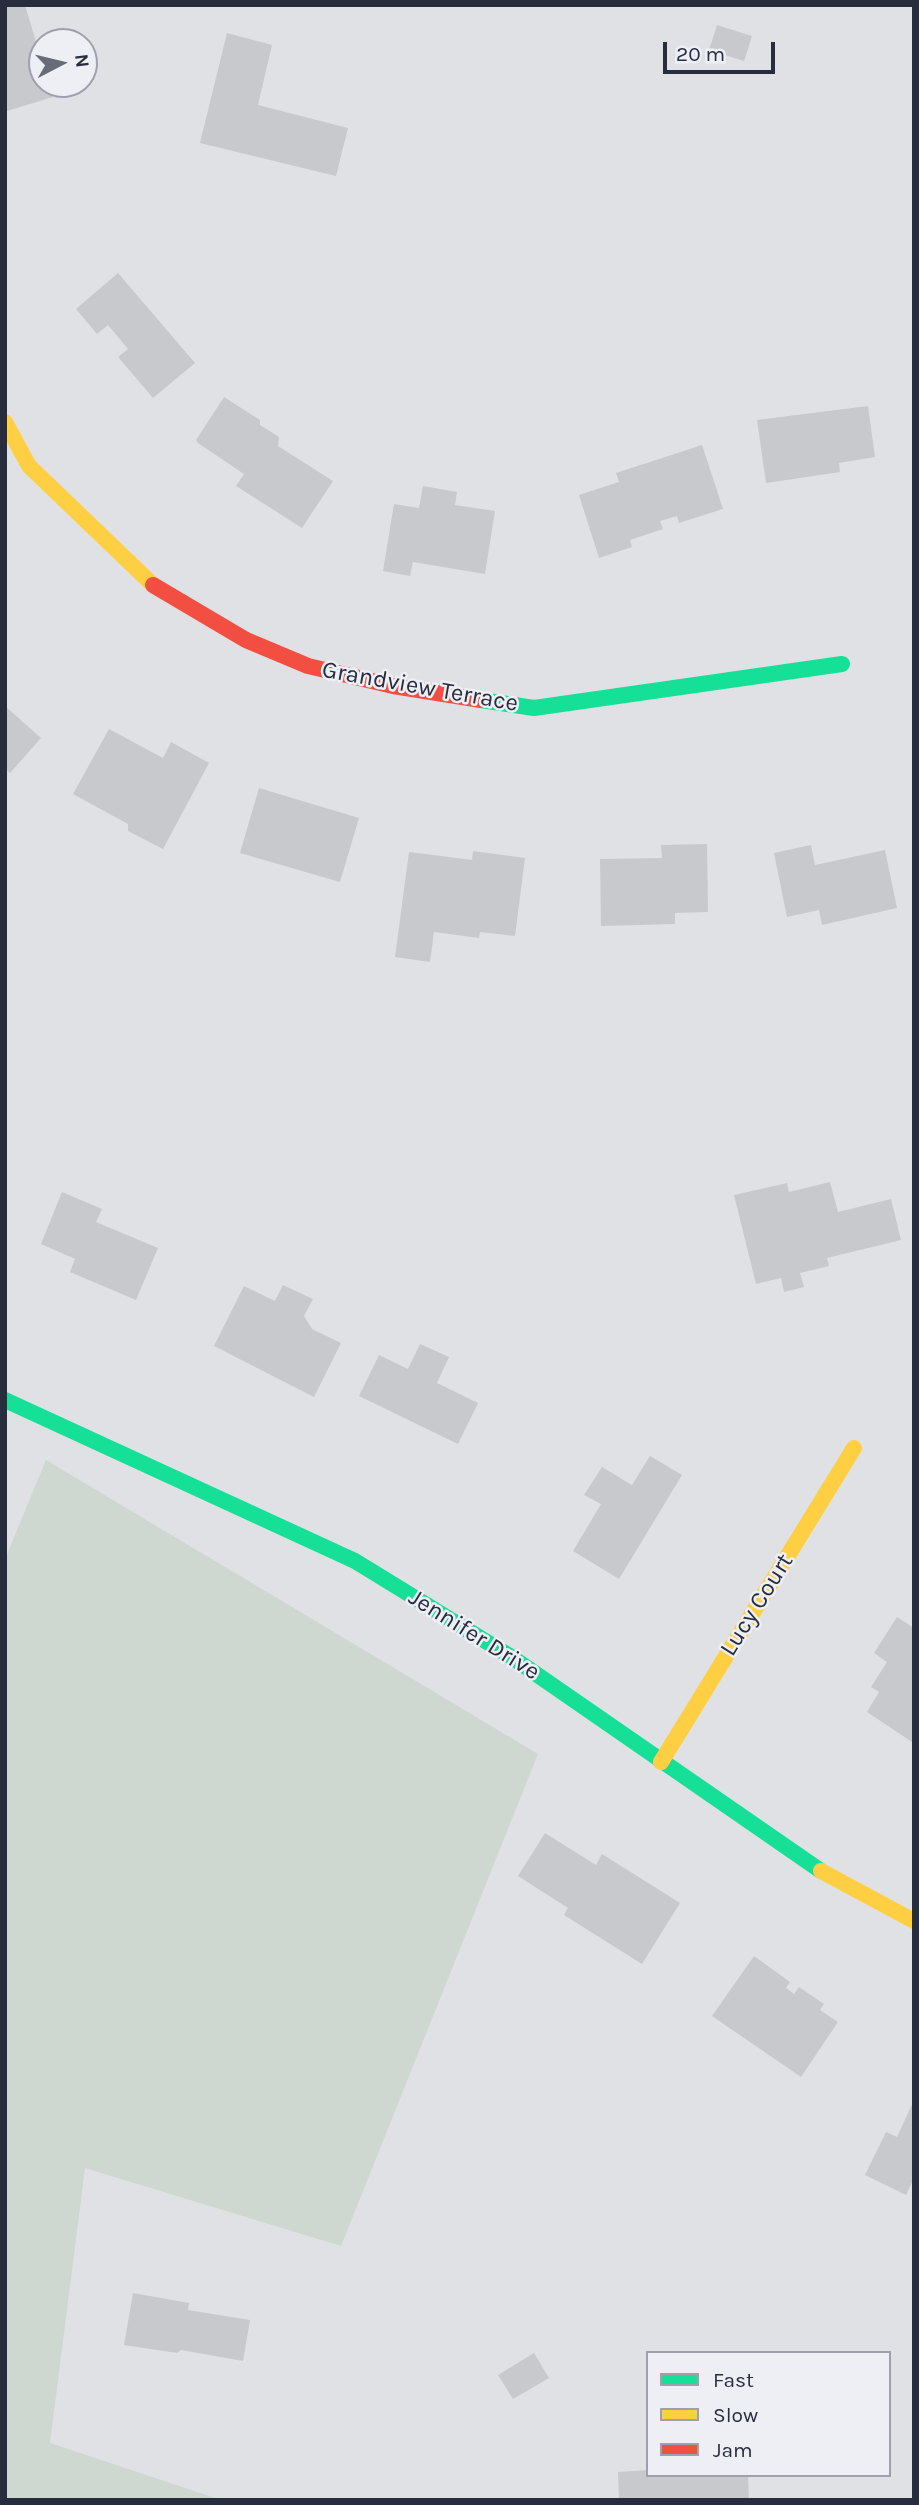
<!DOCTYPE html>
<html>
<head>
<meta charset="utf-8">
<style>
	body { margin:0 }
	#map { position:relative; width:919px; height:2505px; overflow:hidden; background:#dfe1e5; font-family:Karla,sans-serif }
	canvas { display:block }
	.frame { position:absolute; inset:0; border:7px solid #272d3d; pointer-events:none }
	.legend { position:absolute; left:646px; top:2351px; width:245px; height:126px; box-sizing:border-box; background:#edeff5; border:2px solid #9ea1ab; margin:0; padding:9px 12px; list-style:none; font-size:21px; color:#272d3d }
	.legend li { display:flex; align-items:center; gap:14px; height:35px }
	.legend b { width:35px; border:2px solid #9ea1ab }
	.north { position:absolute; left:28px; top:28px; width:70px; height:70px; box-sizing:border-box; background:#edeff5; border:2px solid #9ea1ab; border-radius:50%; rotate:83deg; font-size:19px; font-weight:700; line-height:28px; text-align:center; color:#272d3d }
	.north::after { content:''; display:block; margin:auto; width:24px; height:32px; background:#676c78; clip-path:polygon(50% 0,100% 100%,50% 72%,0 100%) }
	.scale { position:absolute; left:663px; top:42px; width:112px; height:32px; box-sizing:border-box; border:4px solid #272d3d; border-top:0; padding-left:9px; font-size:21px; line-height:24px; white-space:nowrap; color:#272d3d; -webkit-text-stroke:5px #edeff5; paint-order:stroke }
</style>
</head>
<body>
<div id="map">
<canvas width="919" height="2505"></canvas>
<div class="frame"></div>
<ul class="legend">
<li><b style="height:9px;background:#16e098"></b>Fast</li>
<li><b style="height:9px;background:#ffcf43"></b>Slow</li>
<li><b style="height:9px;background:#f24e42"></b>Jam</li>
</ul>
<div class="north">N</div>
<div class="scale">20 m</div>
</div>
<script>
const c = document.querySelector('canvas').getContext('2d');
c.lineJoin = 'round';
function paint(path, color) { c.fillStyle = color; c.fill(path, 'evenodd'); }
const shape = rows => new Path2D(rows.map(r => 'M' + r).join(''));
function strokePath(path, color, width, dash) { c.strokeStyle = color; c.lineWidth = width; c.lineCap = dash ? 'butt' : 'round'; c.setLineDash(dash || []); c.stroke(path); }
function drawText(font, color, halo, rows, align = 'center') {
  c.font = font + ' Karla,sans-serif'; c.lineWidth = 5; c.setLineDash([]); c.textBaseline = 'middle'; c.strokeStyle = halo; c.fillStyle = color; for (const [text, x, y, turn = 0] of rows) {
    c.save(); c.translate(x, y); c.rotate((+turn || 0) * Math.PI / 180); c.textAlign = isNaN(turn) ? turn : align; if (halo) c.strokeText(text, 0, 0); c.fillText(text, 0, 0); c.restore();
  }
}
paint(shape([
	[46,1460,538,1754,341,2246,85,2168,50,2443,221,2500,5,2500,5,1559]
]), '#ced8d0');
paint(shape([
	[5,5,25,5,42,62,42,84,49,84,53,97,7,111,5,103],
	[717,25,752,36,744,61,709,50],
	[227,33,272,45,258,105,348,128,336,176,200,143],
	[118,273,195,363,153,398,118,357,128,349,108,325,97,334,76,309],
	[224,397,260,420,260,425,279,437,278,446,333,481,302,528,236,486,244,474,198,443,196,440],
	[868,406,875,457,839,463,840,472,766,483,757,420],
	[702,445,723,509,679,523,677,516,660,521,663,529,630,540,632,547,599,558,579,495,619,482,616,473],
	[423,486,457,492,455,505,495,511,485,574,413,562,410,576,383,571,394,504,419,508],
	[5,706,41,738,10,773,5,769],
	[109,729,163,758,171,742,209,763,163,849,128,831,128,824,73,794],
	[259,788,359,818,340,882,240,853],
	[707,844,708,912,675,913,675,924,601,926,600,859,662,858,661,845],
	[811,845,815,865,885,850,897,908,822,925,819,910,787,917,774,853],
	[473,851,525,858,515,936,480,932,479,938,434,932,430,962,395,957,409,852,472,860],
	[830,1182,838,1212,891,1199,901,1240,827,1258,829,1266,800,1273,804,1287,784,1292,781,1278,756,1284,734,1195,787,1183,789,1192],
	[62,1192,102,1209,96,1222,158,1248,136,1300,70,1272,75,1259,41,1244],
	[283,1285,313,1299,304,1316,312,1329,341,1343,314,1397,214,1346,244,1286,275,1301],
	[420,1344,449,1357,437,1383,478,1403,458,1444,359,1396,379,1355,408,1369],
	[650,1456,682,1475,619,1579,573,1551,601,1504,584,1495,602,1467,632,1485],
	[897,1617,914,1628,912,1742,867,1712,879,1692,871,1687,887,1662,874,1653],
	[545,1833,596,1865,602,1854,680,1903,642,1964,564,1915,568,1908,518,1876],
	[754,1956,790,1982,786,1988,794,1994,799,1987,824,2004,820,2010,838,2022,801,2077,712,2016],
	[914,2100,914,2178,906,2195,865,2175,886,2132,897,2137],
	[133,2293,189,2303,188,2310,250,2320,243,2361,181,2350,177,2353,124,2345],
	[534,2353,549,2378,513,2399,498,2375],
	[648,2470,648,2475,748,2475,749,2500,619,2500,618,2472]
]), '#c8c9cd');
strokePath(shape([
	[481,700,534,708,842,664],
	[5,1400,355,1561,513,1658,821,1871]
]), '#16e098', 16);
strokePath(shape([
	[5,422,29,466,153,585],
	[661,1762,854,1448],
	[821,1871,914,1921]
]), '#ffcf43', 16);
strokePath(shape([
	[153,585,246,640,308,666,393,686,481,700]
]), '#f24e42', 16);
drawText('24px', '#272d3d', '#edeff5', [
	["Grandview Terrace",420,687,10],
	["Lucy Court",757,1605,-58],
	["Jennifer Drive",474,1635,32]
]);
</script>
</body>
</html>
